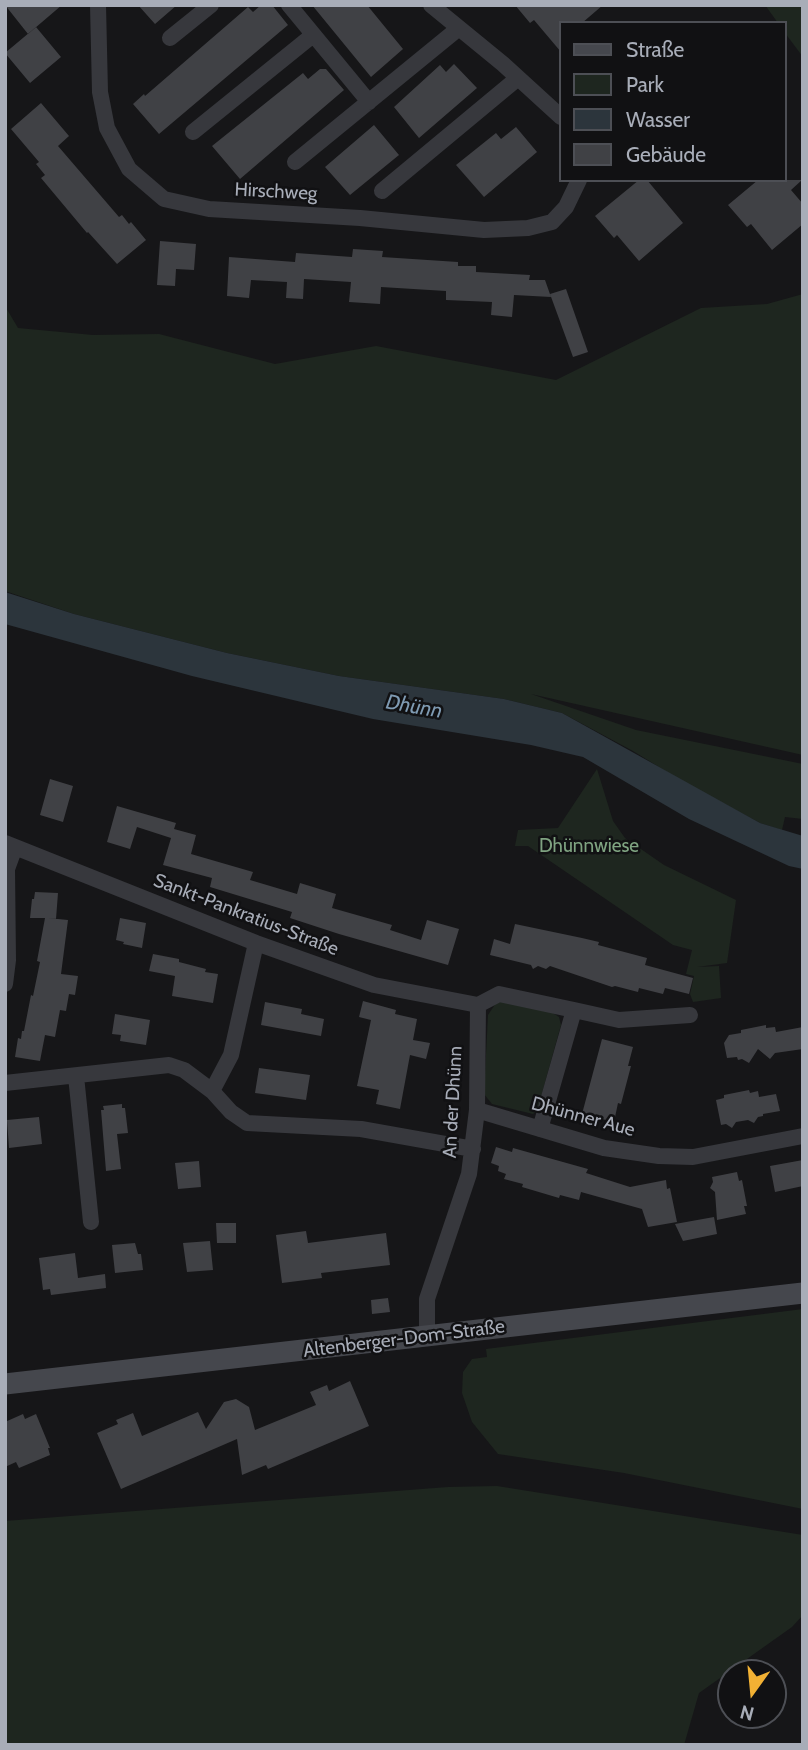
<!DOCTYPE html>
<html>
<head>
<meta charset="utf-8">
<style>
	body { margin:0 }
	#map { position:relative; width:808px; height:1750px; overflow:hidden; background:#161618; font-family:Cabin,sans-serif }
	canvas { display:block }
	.frame { position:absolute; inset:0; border:7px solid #a8adb8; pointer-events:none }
	.legend { position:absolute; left:559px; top:21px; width:228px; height:161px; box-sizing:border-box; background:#111113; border:2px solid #4d4f55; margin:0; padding:9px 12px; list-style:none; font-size:21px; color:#a8adb8 }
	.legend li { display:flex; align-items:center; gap:14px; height:35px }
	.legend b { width:35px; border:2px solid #4d4f55 }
	.north { position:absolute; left:717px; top:1659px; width:70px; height:70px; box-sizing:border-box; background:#111113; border:2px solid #4d4f55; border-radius:50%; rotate:195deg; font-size:19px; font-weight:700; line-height:28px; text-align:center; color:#a8adb8 }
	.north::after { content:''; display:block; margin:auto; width:24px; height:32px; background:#f2b134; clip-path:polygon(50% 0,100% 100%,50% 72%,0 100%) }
</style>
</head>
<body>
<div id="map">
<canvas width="808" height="1750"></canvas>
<div class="frame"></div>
<ul class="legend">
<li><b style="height:9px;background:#45474d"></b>Straße</li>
<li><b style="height:19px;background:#1e261f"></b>Park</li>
<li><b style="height:19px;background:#2c353c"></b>Wasser</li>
<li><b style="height:19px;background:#404145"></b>Gebäude</li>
</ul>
<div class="north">N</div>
</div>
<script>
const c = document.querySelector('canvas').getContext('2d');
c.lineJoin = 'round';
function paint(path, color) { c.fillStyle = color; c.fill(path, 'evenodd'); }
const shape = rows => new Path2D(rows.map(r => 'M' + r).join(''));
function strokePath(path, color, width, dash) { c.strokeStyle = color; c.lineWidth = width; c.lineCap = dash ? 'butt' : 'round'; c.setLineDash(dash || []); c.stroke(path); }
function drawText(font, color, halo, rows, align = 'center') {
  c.font = font + ' Cabin,sans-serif'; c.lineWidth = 5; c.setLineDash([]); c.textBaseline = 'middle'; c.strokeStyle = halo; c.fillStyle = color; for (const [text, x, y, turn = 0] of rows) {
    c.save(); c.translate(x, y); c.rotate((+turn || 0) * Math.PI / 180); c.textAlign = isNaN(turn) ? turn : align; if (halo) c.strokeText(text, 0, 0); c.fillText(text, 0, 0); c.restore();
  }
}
paint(shape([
	[765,5,803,5,803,57,785,33,785,23,778,23],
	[803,294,803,755,531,694,636,730,803,764,803,819,785,817,782,830,760,823,680,780,633,751,562,713,504,699,339,676,227,653,74,614,5,591,5,306,18,328,93,335,159,334,275,364,376,346,556,380,701,308,767,304],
	[597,769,613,821,625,838,664,865,736,900,727,963,697,967,719,966,721,998,693,1002,690,994,694,976,686,974,692,950,673,945,528,846,515,846,518,830,558,828],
	[506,1001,553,1013,559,1017,561,1025,537,1111,533,1114,492,1104,484,1094,488,1015,496,1003],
	[803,1309,803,1509,624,1473,498,1454,472,1422,462,1393,463,1372,472,1359,487,1357,486,1349],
	[497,1486,803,1535,803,1615,792,1627,699,1693,684,1745,5,1745,5,1521,448,1487]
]), '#1e261f');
paint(shape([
	[5,592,74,614,227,653,339,676,504,699,562,713,760,823,803,836,803,869,789,866,689,819,583,757,531,745,373,719,192,676,5,624]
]), '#2c353c');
paint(shape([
	[5,5,62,5,28,34],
	[138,5,177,5,155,24],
	[261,5,272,5,288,25,159,134,133,104,144,94,145,96,248,7,253,12],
	[312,5,367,5,403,49,371,77],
	[515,5,603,5,582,23,561,23,561,52,534,20,530,23],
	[36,27,61,57,30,83,5,53],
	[454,64,477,88,419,138,394,107,440,65,446,72],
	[320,69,326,69,344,90,240,179,212,146,303,73,308,79],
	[41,103,69,136,58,146,119,217,122,215,129,224,131,222,146,240,117,264,88,232,87,233,41,178,45,175,36,164,39,162,11,129],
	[374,125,399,155,350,195,325,167],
	[516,127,537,152,484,197,456,165,496,133,501,139],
	[639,180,647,180,683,223,639,261,617,235,614,238,595,216],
	[758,180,802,180,791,190,803,204,803,224,772,250,751,224,747,227,728,205],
	[160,241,196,244,194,270,176,269,175,286,157,285],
	[353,249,383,251,382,257,458,262,458,266,476,266,476,272,530,275,529,280,545,280,551,297,514,295,512,317,491,315,492,302,446,300,446,291,381,287,380,304,349,302,351,282,304,279,303,299,286,298,287,282,251,280,249,298,227,296,229,257,295,262,296,253,352,257],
	[566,289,588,352,573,357,550,294],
	[50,779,73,786,63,822,40,815],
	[117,806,176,823,174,829,196,835,191,854,253,872,250,880,297,894,300,883,336,894,332,908,392,925,390,930,421,940,427,920,459,929,448,965,339,934,290,918,292,912,210,887,212,878,163,865,171,838,137,827,130,849,107,842],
	[35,892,58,893,56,919,48,918,68,920,61,974,78,976,75,995,69,994,66,1011,60,1010,55,1037,45,1035,40,1061,15,1057,18,1038,21,1039,22,1031,24,1031,31,995,33,996,40,962,37,961,45,918,30,918,32,899,34,899],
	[120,918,146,923,142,948,123,944,124,942,116,940],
	[515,924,582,938,599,942,598,945,647,958,645,965,693,978,689,994,665,988,663,994,639,988,638,992,615,986,612,987,550,966,546,969,538,966,533,969,531,965,490,955,494,939,510,944],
	[153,954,179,959,179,962,206,969,205,972,218,974,213,1003,172,996,175,976,149,971],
	[363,1001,396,1010,395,1014,417,1019,413,1040,430,1043,426,1059,410,1055,400,1109,376,1104,379,1090,357,1086,371,1020,359,1017],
	[265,1002,302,1009,301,1014,324,1019,321,1036,261,1025],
	[115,1014,150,1020,146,1045,120,1041,121,1035,112,1034],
	[766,1025,766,1028,775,1027,776,1032,803,1027,803,1049,775,1053,770,1059,758,1049,749,1063,742,1059,738,1060,737,1057,727,1058,724,1043,729,1035,741,1033,741,1030],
	[602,1039,633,1047,628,1066,631,1066,621,1104,618,1103,614,1122,582,1114],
	[259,1068,310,1075,306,1100,255,1093],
	[749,1090,750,1093,758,1091,759,1097,776,1094,780,1111,763,1114,763,1116,758,1117,754,1123,748,1120,736,1122,732,1128,726,1124,721,1125,716,1100,724,1098,724,1095],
	[122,1104,122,1108,125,1108,128,1133,117,1134,121,1169,106,1171,101,1110,104,1110,103,1106],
	[39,1117,42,1144,9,1148,7,1120],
	[496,1147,512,1152,513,1148,588,1169,586,1173,630,1187,666,1180,667,1189,670,1188,677,1222,648,1227,642,1209,581,1192,579,1200,560,1195,559,1198,522,1187,523,1184,504,1179,506,1174,498,1171,499,1166,491,1163],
	[803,1160,803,1186,775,1192,770,1166],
	[199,1161,201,1187,178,1189,175,1163],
	[737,1172,739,1181,742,1180,747,1206,744,1206,746,1214,717,1220,715,1192,710,1188,713,1182,712,1177],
	[714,1217,717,1234,683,1241,675,1224],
	[216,1223,236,1223,236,1243,217,1243],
	[306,1231,308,1243,386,1233,390,1265,321,1273,322,1278,282,1283,276,1235],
	[210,1241,213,1270,187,1272,183,1243],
	[135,1243,138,1254,141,1254,143,1270,115,1273,112,1245],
	[75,1253,78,1278,105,1274,106,1288,51,1295,50,1289,43,1290,39,1258],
	[388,1298,390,1312,372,1314,371,1300],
	[350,1381,369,1426,268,1469,266,1465,242,1475,237,1439,121,1489,97,1433,118,1424,116,1420,133,1413,142,1436,198,1412,206,1429,224,1402,236,1399,249,1407,255,1430,316,1405,310,1392,327,1385,329,1391],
	[23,1414,25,1419,36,1414,50,1448,48,1448,50,1455,19,1468,16,1462,5,1467,5,1422]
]), '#404145');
strokePath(shape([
	[98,5,100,92,107,128,129,169,164,199,209,209,360,218,484,230,528,228,552,222,566,207,579,180],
	[289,5,369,102],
	[431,5,503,64,561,117],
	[170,38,211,5],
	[193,132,313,35],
	[295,162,459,28],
	[382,191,518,78],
	[5,843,256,943,374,985,478,1005],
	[5,984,8,960,7,869,15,847],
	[478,1005,499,994,574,1010],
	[76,1076,91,1222],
	[5,1083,169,1065,184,1070,212,1091,231,1112,247,1123,361,1129,473,1149],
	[212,1091,231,1055,256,943],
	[477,1110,604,1148,659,1156,693,1157,803,1136],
	[540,1129,574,1010,619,1020,690,1015],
	[427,1337,427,1299,469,1174,477,1110,478,1005]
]), '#37383d', 16);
strokePath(shape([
	[5,1384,803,1293]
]), '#45474d', 21);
drawText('19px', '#a8adb8', '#111113', [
	["Hirschweg",276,192,3],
	["Sankt-Pankratius-Straße",246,915,21],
	["An der Dhünn",453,1102,-87],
	["Dhünner Aue",583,1117,15],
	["Altenberger-Dom-Straße",404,1339,-7]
]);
drawText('19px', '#7fa381', '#111113', [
	["Dhünnwiese",589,846]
]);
drawText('italic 21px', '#7f9bb3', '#111113', [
	["Dhünn",414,707,10]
]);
</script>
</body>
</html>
